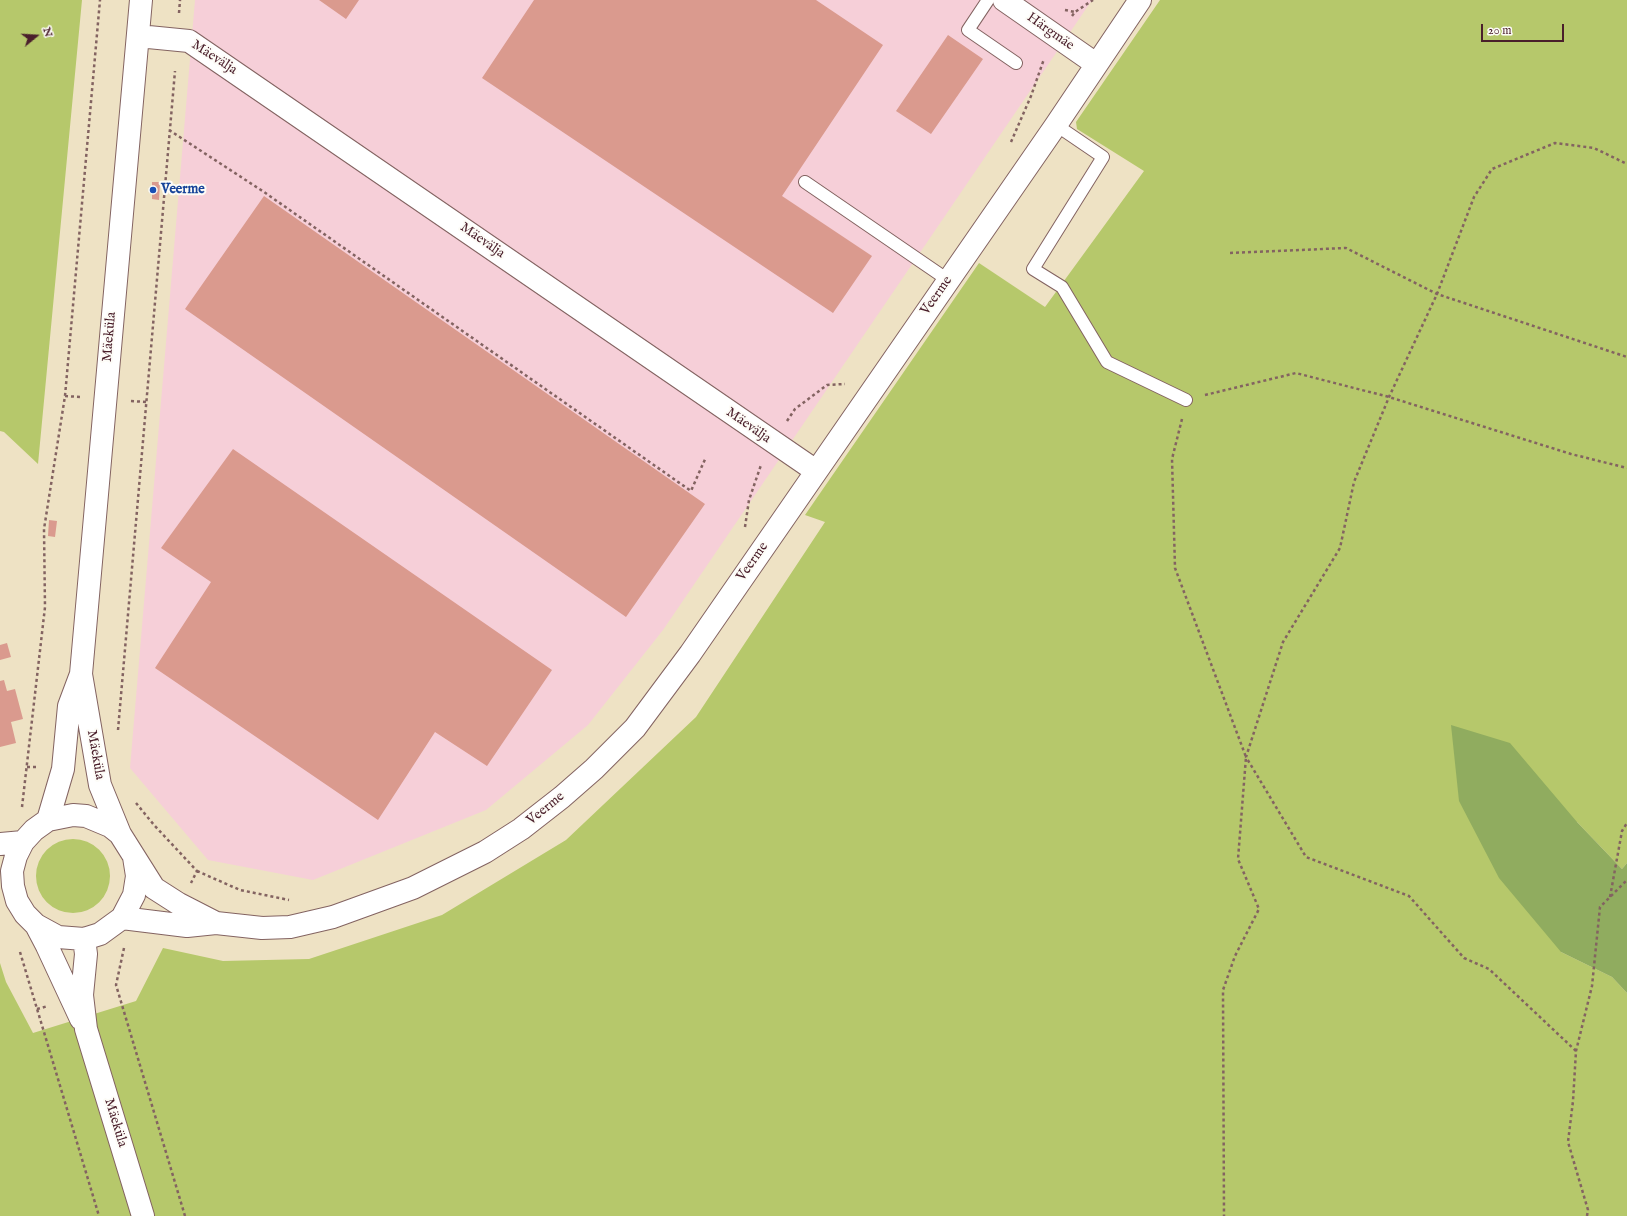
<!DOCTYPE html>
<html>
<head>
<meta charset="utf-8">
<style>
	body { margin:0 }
	#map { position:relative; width:1627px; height:1216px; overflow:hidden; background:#eee2c4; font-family:"IM FELL English",serif }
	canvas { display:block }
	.north { position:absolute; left:16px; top:16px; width:40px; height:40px; -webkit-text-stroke:3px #fdfcf7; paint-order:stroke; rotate:72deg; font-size:11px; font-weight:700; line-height:16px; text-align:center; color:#4a1f2b }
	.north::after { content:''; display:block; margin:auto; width:14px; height:18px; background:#4a1f2b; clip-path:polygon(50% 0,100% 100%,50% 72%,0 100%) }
	.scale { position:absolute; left:1481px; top:24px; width:83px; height:18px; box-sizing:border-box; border:2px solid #4a1f2b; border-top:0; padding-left:5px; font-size:12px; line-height:14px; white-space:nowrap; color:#4a1f2b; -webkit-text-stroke:3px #fdfcf7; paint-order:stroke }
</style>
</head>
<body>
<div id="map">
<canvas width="1627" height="1216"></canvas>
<div class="north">N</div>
<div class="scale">20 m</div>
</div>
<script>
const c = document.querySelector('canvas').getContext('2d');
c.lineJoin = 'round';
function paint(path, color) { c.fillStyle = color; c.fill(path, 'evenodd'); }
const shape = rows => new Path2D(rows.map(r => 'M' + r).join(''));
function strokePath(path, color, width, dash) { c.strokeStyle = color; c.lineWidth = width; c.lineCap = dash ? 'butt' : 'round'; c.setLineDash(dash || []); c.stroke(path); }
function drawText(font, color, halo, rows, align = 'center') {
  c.font = font + ' "IM FELL English",serif'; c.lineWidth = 4; c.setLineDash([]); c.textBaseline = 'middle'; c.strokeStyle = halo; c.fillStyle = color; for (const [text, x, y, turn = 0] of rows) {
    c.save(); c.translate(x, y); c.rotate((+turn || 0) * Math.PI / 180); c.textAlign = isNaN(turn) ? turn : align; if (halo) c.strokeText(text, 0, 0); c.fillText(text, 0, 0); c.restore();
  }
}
paint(shape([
	[195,0,1092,0,663,630,588,725,486,810,313,880,208,860,130,768]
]), '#f6cfd8');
paint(shape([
	[0,0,82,0,38,464,4,432,0,431],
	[1160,0,1627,0,1627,863,1622,869,1577,822,1561,952,1612,977,1627,993,1627,1216,0,1216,0,963,6,982,33,1033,136,1001,163,948,223,961,309,959,442,915,566,840,696,717,825,522,805,515,979,263,1045,307,1144,171,1077,129,1076,122],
	'36 876a37 37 0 1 1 74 0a37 37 0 1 1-74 0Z'
]), '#b6c86b');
paint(shape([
	[1451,725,1510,743,1577,822,1622,869,1627,863,1627,993,1612,977,1561,952,1499,878,1459,801]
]), '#90ac5f');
paint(shape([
	[319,0,359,0,346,19],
	[534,0,816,0,883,45,782,196,872,256,833,313,482,78],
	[948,35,983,59,931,134,896,111],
	[152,182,160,182,159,200,152,199],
	[264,196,705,504,626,617,185,309],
	[233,449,552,670,487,766,435,732,378,820,155,668,211,582,161,548],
	[49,520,57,521,55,537,48,536],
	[7,643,11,657,0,660,0,645],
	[4,680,7,691,15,689,23,719,11,722,16,743,0,747,0,681]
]), '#da9a8e');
const service = shape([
	[988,0,968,30,1016,63],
	[1056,125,1103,157,1033,269,1062,287,1107,362,1186,400],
	[805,182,948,280]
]);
const minor = shape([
	[1004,0,1096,64],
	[138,36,189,41,816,471],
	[48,820,63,769,69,706,81,674],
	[120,834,100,785,81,674,141,0],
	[0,844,23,842],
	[134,857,137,876,134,895,122,918,100,934,84,939,58,937,36,925,25,914,17,901,13,886,12,871,16,856,23,842,34,830,48,820,73,815,86,816,110,826,120,834,154,888,179,904,216,923],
	[122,918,187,926,216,923,262,928,290,927,333,917,413,888,485,852,521,829,562,797,594,769,635,728,690,654,1056,125,1140,0],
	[36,925,47,946,81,1019],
	[84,939,86,954,82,995,86,1029,143,1216]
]);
strokePath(service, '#836361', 14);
strokePath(minor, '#836361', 24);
strokePath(shape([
	[1065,10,1075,12],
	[179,13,180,0],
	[1072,16,1075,12,1093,0],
	[169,130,264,192,691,491,706,457],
	[1011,142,1031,96,1044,59],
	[1230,253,1346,248,1437,294,1627,357],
	[1205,395,1296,373,1389,397,1571,454,1627,468],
	[65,396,80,397],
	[131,401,146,402],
	[1182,419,1172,459,1175,568,1246,757,1238,859,1259,909,1235,956,1223,990,1224,1216],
	[787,421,795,409,827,385,845,384],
	[745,527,749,500,761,465],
	[118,730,175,71],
	[27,767,37,767],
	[136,803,154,825,197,871,191,883],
	[22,807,45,607,44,529,65,396,100,0],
	[197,871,240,890,289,900],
	[1610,897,1622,831,1627,823],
	[124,948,116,985,185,1216],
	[20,952,99,1216],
	[37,1009,48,1006],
	[1576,1051,1489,969,1464,958,1409,896,1306,857,1246,757,1283,642,1340,548,1354,482,1389,397,1437,294,1474,197,1492,169,1555,143,1594,148,1627,164],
	[1587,1216,1588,1210,1568,1142,1573,1101,1576,1051,1592,986,1600,907,1627,880]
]), '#836361', 2.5, [3, 3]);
strokePath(service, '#fff', 12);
strokePath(minor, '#fff', 22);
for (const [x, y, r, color] of [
	[153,190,4,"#1a4fb4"]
]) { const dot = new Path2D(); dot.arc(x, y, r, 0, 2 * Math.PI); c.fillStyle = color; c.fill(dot); strokePath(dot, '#fdfcf7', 1.5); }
drawText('14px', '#4a1f2b', '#fdfcf7', [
	["Härgmäe",1050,32,35],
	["Mäevälja",214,58,33],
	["Mäevälja",482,241,35],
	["Veerme",937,296,-55],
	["Mäeküla",110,337,-85],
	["Mäevälja",748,426,35],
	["Veerme",753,562,-55],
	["Mäeküla",95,755,80],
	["Veerme",546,809,-39],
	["Mäeküla",115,1123,73]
]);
drawText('bold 14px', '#164399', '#fdfcf7', [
	["Veerme",161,190]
], 'left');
</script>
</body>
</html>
